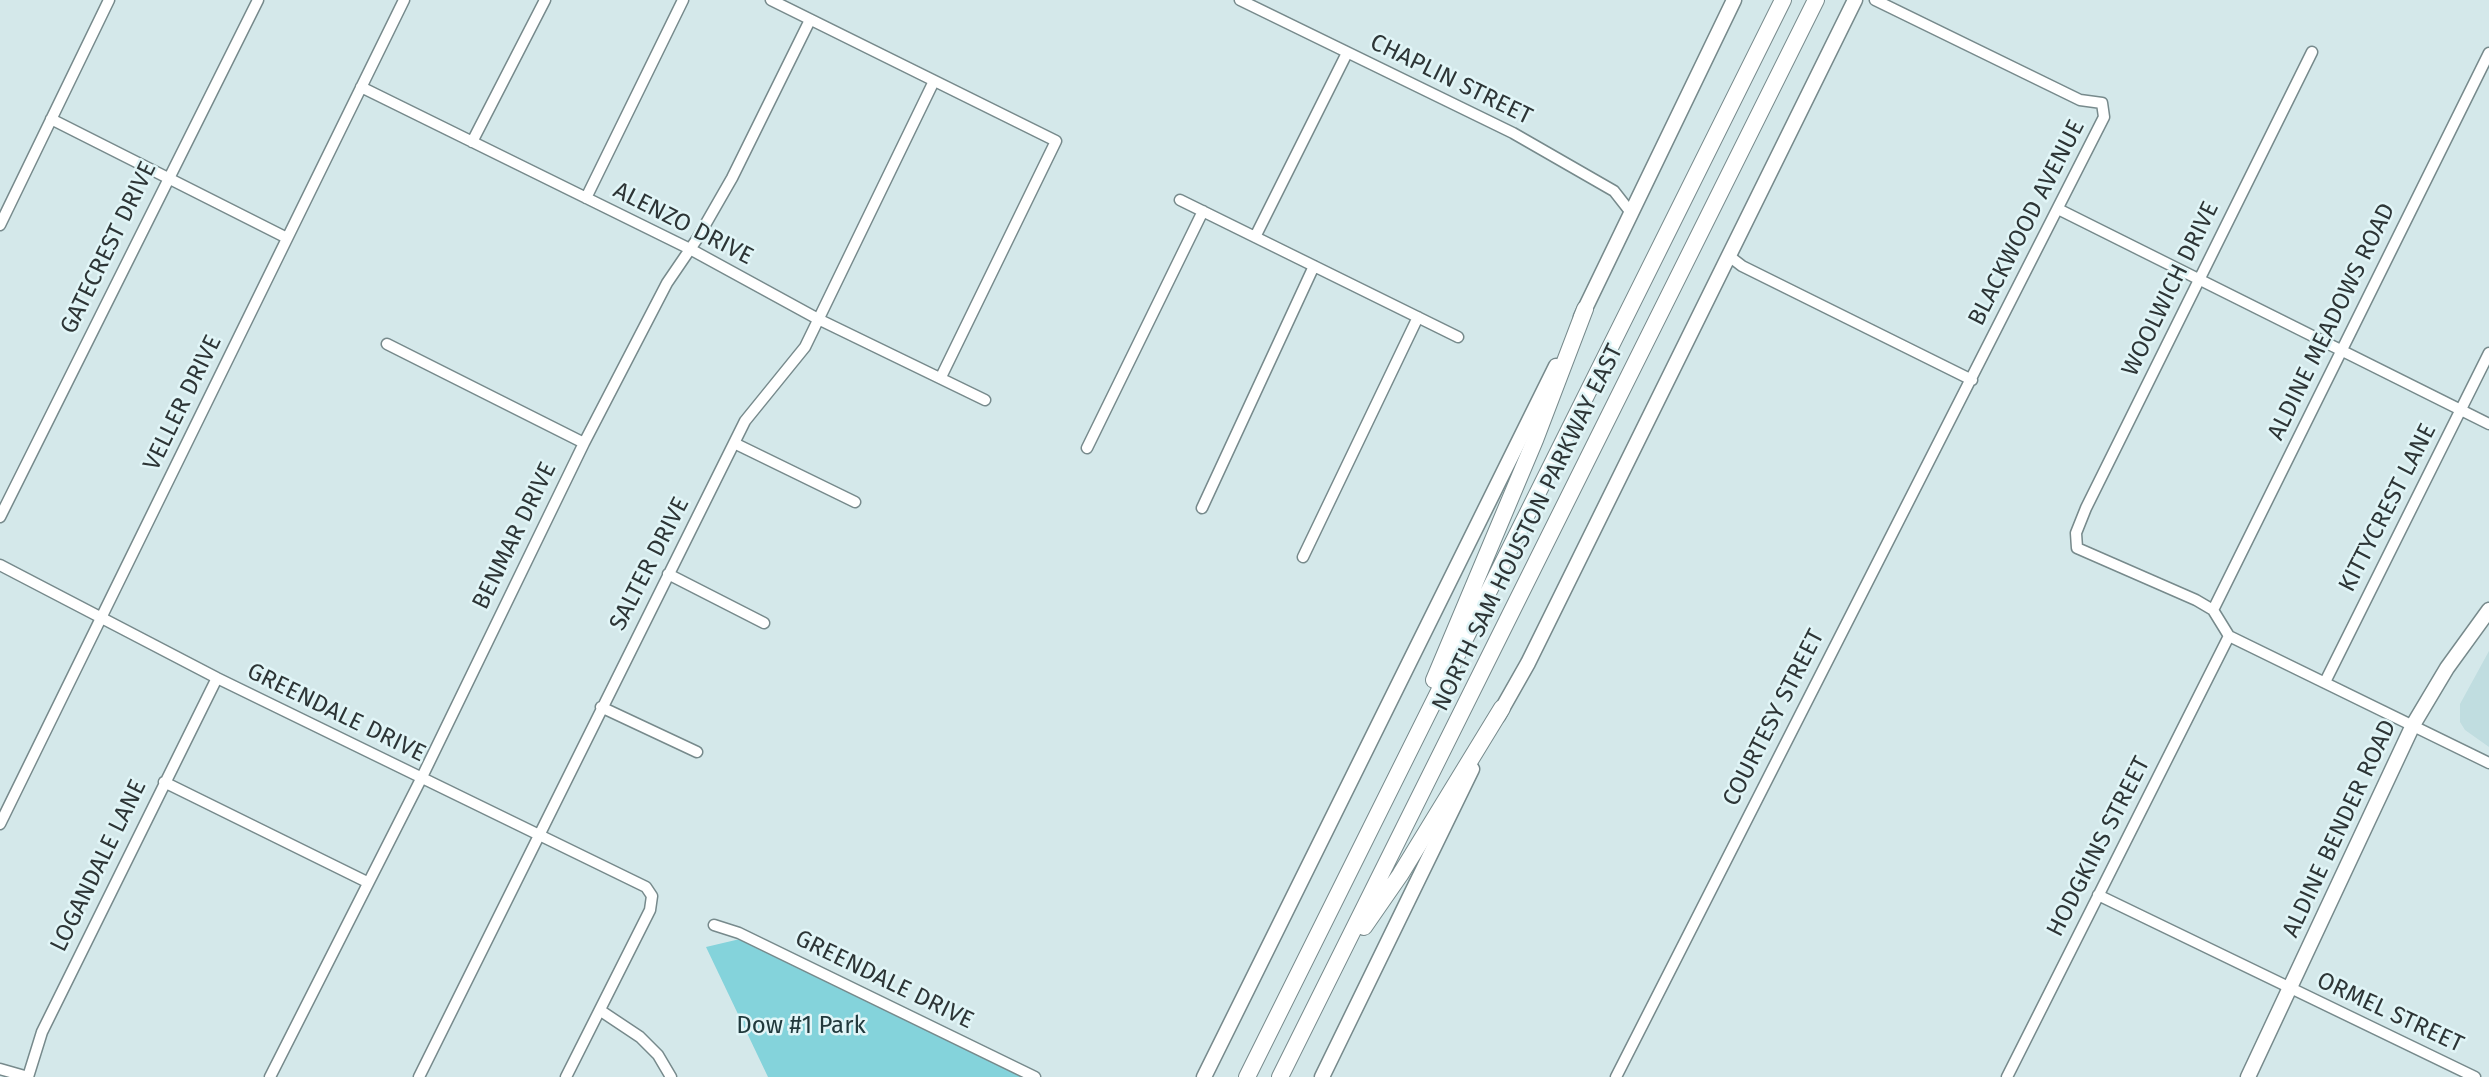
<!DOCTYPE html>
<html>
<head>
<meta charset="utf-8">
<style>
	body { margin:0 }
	canvas { display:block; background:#d4e8ea }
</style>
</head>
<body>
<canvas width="2489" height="1077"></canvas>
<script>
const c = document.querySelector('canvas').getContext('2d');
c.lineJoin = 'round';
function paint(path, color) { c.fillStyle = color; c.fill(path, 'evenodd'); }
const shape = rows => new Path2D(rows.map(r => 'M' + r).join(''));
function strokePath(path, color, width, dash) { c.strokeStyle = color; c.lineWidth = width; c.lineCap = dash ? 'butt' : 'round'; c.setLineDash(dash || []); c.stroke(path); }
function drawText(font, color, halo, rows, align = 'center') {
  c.font = font + ' "Fira Sans",sans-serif'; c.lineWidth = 5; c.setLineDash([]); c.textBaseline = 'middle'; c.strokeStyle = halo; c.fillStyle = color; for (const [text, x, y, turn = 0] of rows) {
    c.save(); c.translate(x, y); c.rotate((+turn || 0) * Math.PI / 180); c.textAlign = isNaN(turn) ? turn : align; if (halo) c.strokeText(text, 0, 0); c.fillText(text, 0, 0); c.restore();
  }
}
paint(shape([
	[2489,651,2489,747,2465,730,2460,722,2460,704]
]), '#c0dde0');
paint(shape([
	[740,939,1022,1077,768,1077,706,947]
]), '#84d3db');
const minor = shape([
	[771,0,1056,141,941,377],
	[1240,0,1513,133,1614,191,1632,214],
	[2312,52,2086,508,2076,533,2077,548,2196,600,2213,610,2229,636,2489,763],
	[361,87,690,249,818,319,985,400],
	[51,119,287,238],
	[472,142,545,0],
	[586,198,683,0],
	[1180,200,1458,337],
	[2058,209,2489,424],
	[0,225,109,0],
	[1255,237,1347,53],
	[1729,256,1742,266,1972,380],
	[387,344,584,443],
	[734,443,855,502],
	[1087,448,1203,211],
	[1202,508,1314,266],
	[0,517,258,0],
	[1303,557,1418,317],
	[0,565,217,678,646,887,652,896,650,910,566,1077],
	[668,574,764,623],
	[2213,610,2489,53],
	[2325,682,2489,353],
	[601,707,697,752],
	[164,782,367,882],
	[0,824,404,0],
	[2098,895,2475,1077],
	[714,925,739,933,1035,1077],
	[601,1011,640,1037,658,1055,671,1077],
	[0,1069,28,1077],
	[28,1077,42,1032,217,678],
	[270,1077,421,779,584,443,667,283,697,239,732,178,810,20],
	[419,1077,745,421,805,347,934,81],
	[1616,1077,2104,117,2102,103,2080,100,1875,0],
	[2007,1077,2229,636]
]);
const major = shape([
	[1581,317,1734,0],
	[1498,716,1528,663,1855,0],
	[1204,1077,1556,366],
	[1322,1077,1472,769],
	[2248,1077,2413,725,2447,668,2489,610]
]);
const highway = shape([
	[1434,680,1535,440,1585,309],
	[1364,927,1400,875,1502,708],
	[1247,1077,1783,0],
	[1280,1077,1816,0]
]);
strokePath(minor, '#778a8c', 13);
strokePath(major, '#778a8c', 17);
strokePath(highway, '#778a8c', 18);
strokePath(minor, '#fff', 10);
strokePath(major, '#fff', 14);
strokePath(highway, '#fff', 16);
drawText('24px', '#2d3536', '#e1f5f7', [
	["CHAPLIN STREET",1451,80,26],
	["BLACKWOOD AVENUE",2027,223,-63],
	["ALENZO DRIVE",683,224,27],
	["GATECREST DRIVE",109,248,-64],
	["WOOLWICH DRIVE",2171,289,-64],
	["ALDINE MEADOWS ROAD",2332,322,-64],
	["VELLER DRIVE",183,403,-64],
	["KITTYCREST LANE",2388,508,-63],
	["NORTH SAM HOUSTON PARKWAY EAST",1528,528,-64],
	["BENMAR DRIVE",515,536,-64],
	["SALTER DRIVE",650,564,-63],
	["GREENDALE DRIVE",336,713,26],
	["COURTESY STREET",1774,718,-63],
	["ALDINE BENDER ROAD",2340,829,-65],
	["HODGKINS STREET",2099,847,-63],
	["LOGANDALE LANE",99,866,-64],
	["GREENDALE DRIVE",884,980,26],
	["ORMEL STREET",2390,1013,25]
]);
drawText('24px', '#21393c', '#e1f5f7', [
	["Dow #1 Park",801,1026]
]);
</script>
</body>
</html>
